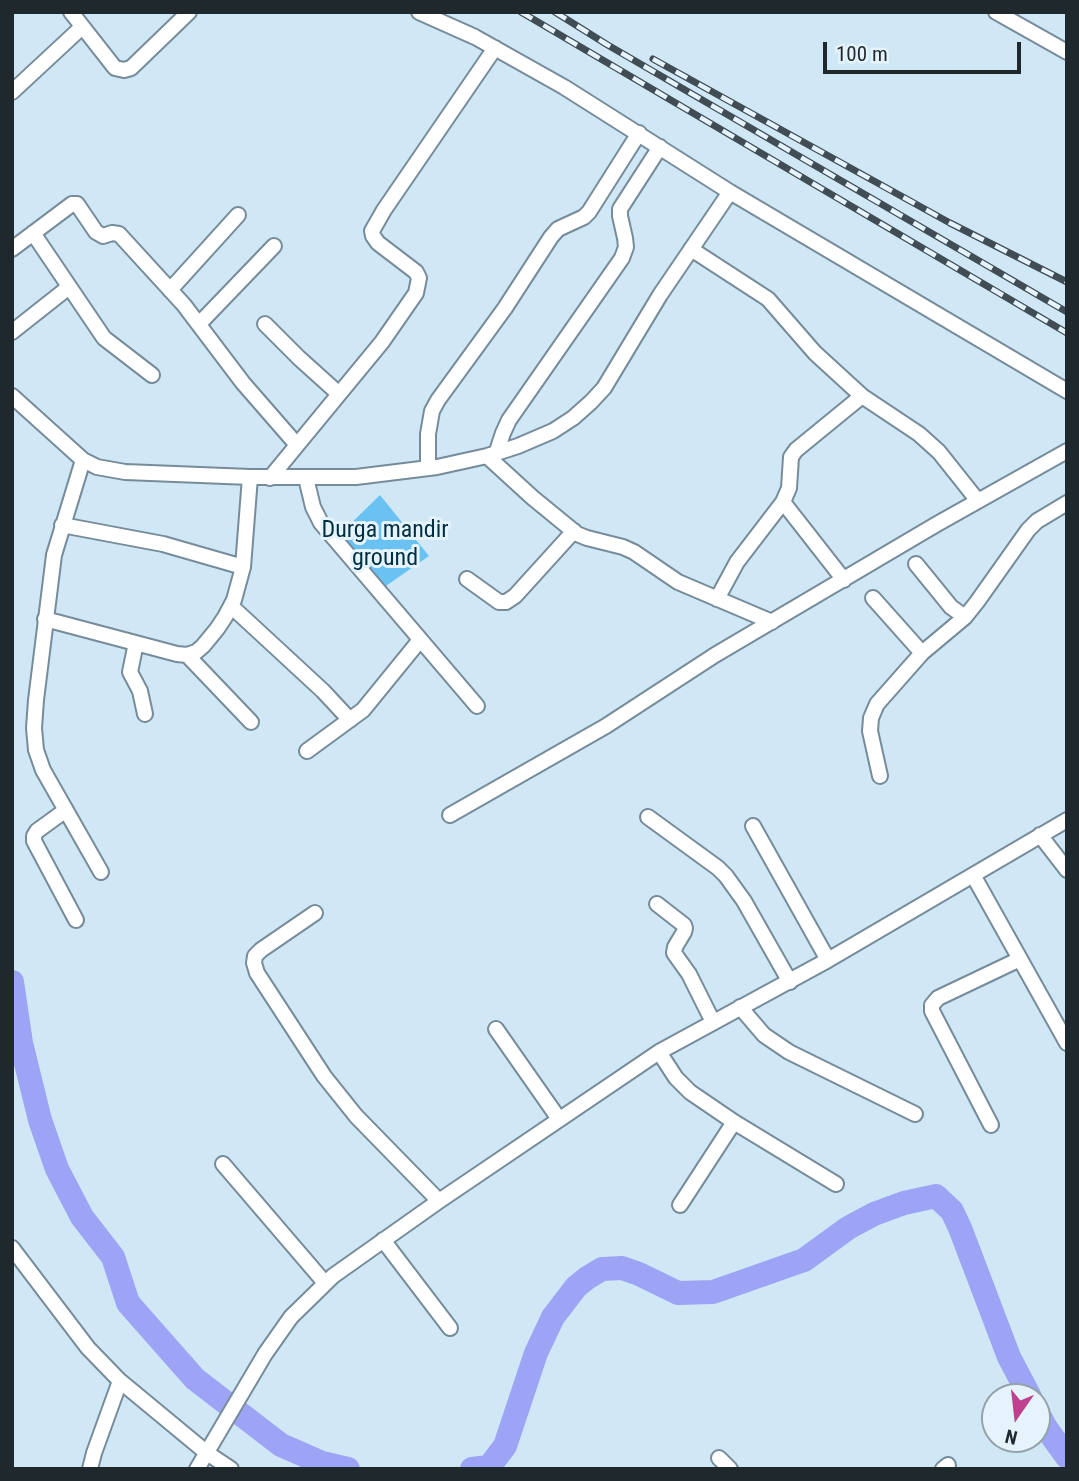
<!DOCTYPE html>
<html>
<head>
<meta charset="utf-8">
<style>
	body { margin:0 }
	#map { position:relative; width:1079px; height:1481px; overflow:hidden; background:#d0e8f6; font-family:"Roboto Condensed",sans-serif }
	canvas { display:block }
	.frame { position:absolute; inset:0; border:14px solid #1f282d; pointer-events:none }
	.north { position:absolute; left:981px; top:1383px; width:70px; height:70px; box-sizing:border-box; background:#e5f3fc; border:2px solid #96a2a9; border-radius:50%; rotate:194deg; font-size:19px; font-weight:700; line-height:28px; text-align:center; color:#1f282d }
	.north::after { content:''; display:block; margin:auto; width:24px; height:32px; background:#be418f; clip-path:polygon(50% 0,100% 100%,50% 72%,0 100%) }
	.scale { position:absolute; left:823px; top:42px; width:198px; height:32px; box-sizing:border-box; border:4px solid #1f282d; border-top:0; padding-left:9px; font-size:21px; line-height:24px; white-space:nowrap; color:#1f282d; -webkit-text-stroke:5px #e5f3fc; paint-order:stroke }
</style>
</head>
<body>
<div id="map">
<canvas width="1079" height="1481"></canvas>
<div class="frame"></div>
<div class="north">N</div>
<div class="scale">100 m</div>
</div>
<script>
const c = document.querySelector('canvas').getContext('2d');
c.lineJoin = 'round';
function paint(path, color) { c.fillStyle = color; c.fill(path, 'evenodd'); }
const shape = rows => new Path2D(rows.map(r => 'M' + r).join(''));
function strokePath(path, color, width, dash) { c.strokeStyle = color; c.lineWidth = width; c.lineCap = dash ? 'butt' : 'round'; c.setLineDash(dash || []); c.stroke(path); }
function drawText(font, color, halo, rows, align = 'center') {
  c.font = font + ' "Roboto Condensed",sans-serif'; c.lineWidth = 6; c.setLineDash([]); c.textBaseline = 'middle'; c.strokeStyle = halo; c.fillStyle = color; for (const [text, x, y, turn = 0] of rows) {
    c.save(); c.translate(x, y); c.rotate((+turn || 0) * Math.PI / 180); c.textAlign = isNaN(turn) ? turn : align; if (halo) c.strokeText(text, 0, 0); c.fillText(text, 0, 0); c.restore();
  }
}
paint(shape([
	[380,495,429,556,383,588,340,534]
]), '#6ac2f3');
strokePath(shape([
	[12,982,21,1043,40,1120,57,1169,82,1217,113,1257,128,1303,195,1379,281,1445,322,1463,348,1469],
	[1037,1411,1046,1428,1067,1457],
	[472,1469,489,1467,505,1446,536,1353,553,1317,576,1287,587,1278,602,1269,622,1268,639,1274,678,1293,713,1292,804,1260,848,1228,874,1214,904,1203,936,1196,952,1211,960,1228,1009,1357,1030,1397]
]), '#9da4f5', 24);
const minor = shape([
	[71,12,115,68,124,70,131,68,189,12],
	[419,12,475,37,564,87,730,192,1067,391],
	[996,12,1067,52],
	[12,92,82,27],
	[33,233,104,338,152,375],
	[12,249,72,204,77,204,96,232,103,236,112,233,119,234,184,305,243,383,297,445],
	[691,249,768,299,815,353,862,396,919,434,939,452,978,501],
	[170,290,238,215],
	[199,324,274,246],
	[265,324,299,358,339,394],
	[12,332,69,287],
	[12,396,83,460,97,467,125,472,250,477,356,477,437,467,487,456,518,446,553,431,573,418,591,402,604,388,660,295,730,192],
	[496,454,503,433,509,420,622,258,626,247,625,238,620,216,620,209,660,147],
	[487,456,533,498,577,534,587,538,623,547,634,552,678,582,772,622],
	[83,460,54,555,36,700,34,728,36,750,43,770,101,872],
	[428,467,428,434,432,411,438,400,505,308,551,237,558,229,584,217,589,212,639,133],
	[270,478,382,342,416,293,419,278,416,272,378,243,373,236,372,231,384,210,495,48],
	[306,478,313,507,321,523,477,706],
	[783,502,844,580],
	[62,525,163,544,243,567],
	[916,564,951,607,965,617],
	[467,579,499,602,506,602,515,596,574,531],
	[873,598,922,653],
	[717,599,737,562,783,502,789,488,791,457,796,450,862,396],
	[231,606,323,691,350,720],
	[45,619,177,654,187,655,196,652,203,646,217,629,225,617,234,600,243,567,250,477],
	[136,643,130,672,140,691,145,714],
	[187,655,251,722],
	[307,751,363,710,420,640],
	[880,776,870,731,871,718,877,704,922,653,965,617,977,602,1028,530,1037,521,1067,503],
	[66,810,37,831,34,836,34,841,76,920],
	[450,815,606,726,715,655,937,524,1067,451],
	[648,817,718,868,726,876,744,901,790,982],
	[753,826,828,960],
	[1040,835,1067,870],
	[973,875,1067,1043],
	[657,904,684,925,685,928,684,932,675,947,674,953,689,974,713,1022],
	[315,913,261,950,255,956,254,963,257,973,324,1076,356,1116,439,1201],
	[740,1007,764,1035,789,1052,915,1114],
	[496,1029,559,1119],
	[659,1052,676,1078,690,1092,734,1122,836,1184],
	[991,1125,932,1011,932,1005,938,998,1020,959],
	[223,1164,325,1283],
	[680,1205,734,1122],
	[383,1240,450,1328],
	[12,1248,88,1348,120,1381,207,1453,231,1469],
	[719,1458,730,1469],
	[90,1469,94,1453,120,1381],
	[197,1469,265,1354,291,1317,333,1276,439,1201,659,1052,828,960,1067,820],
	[943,1469,948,1465]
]);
strokePath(minor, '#768c9a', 18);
strokePath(minor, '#fff', 14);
const rail = shape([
	[521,12,1067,333],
	[555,12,606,44,1067,312],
	[653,59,950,223,1067,282]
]);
strokePath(rail, '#414d54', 7);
strokePath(rail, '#e5f3fc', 4.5, [13]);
drawText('24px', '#022e42', '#e5f3fc', [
	["Durga mandir",385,531],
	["ground",385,559]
]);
</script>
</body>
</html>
